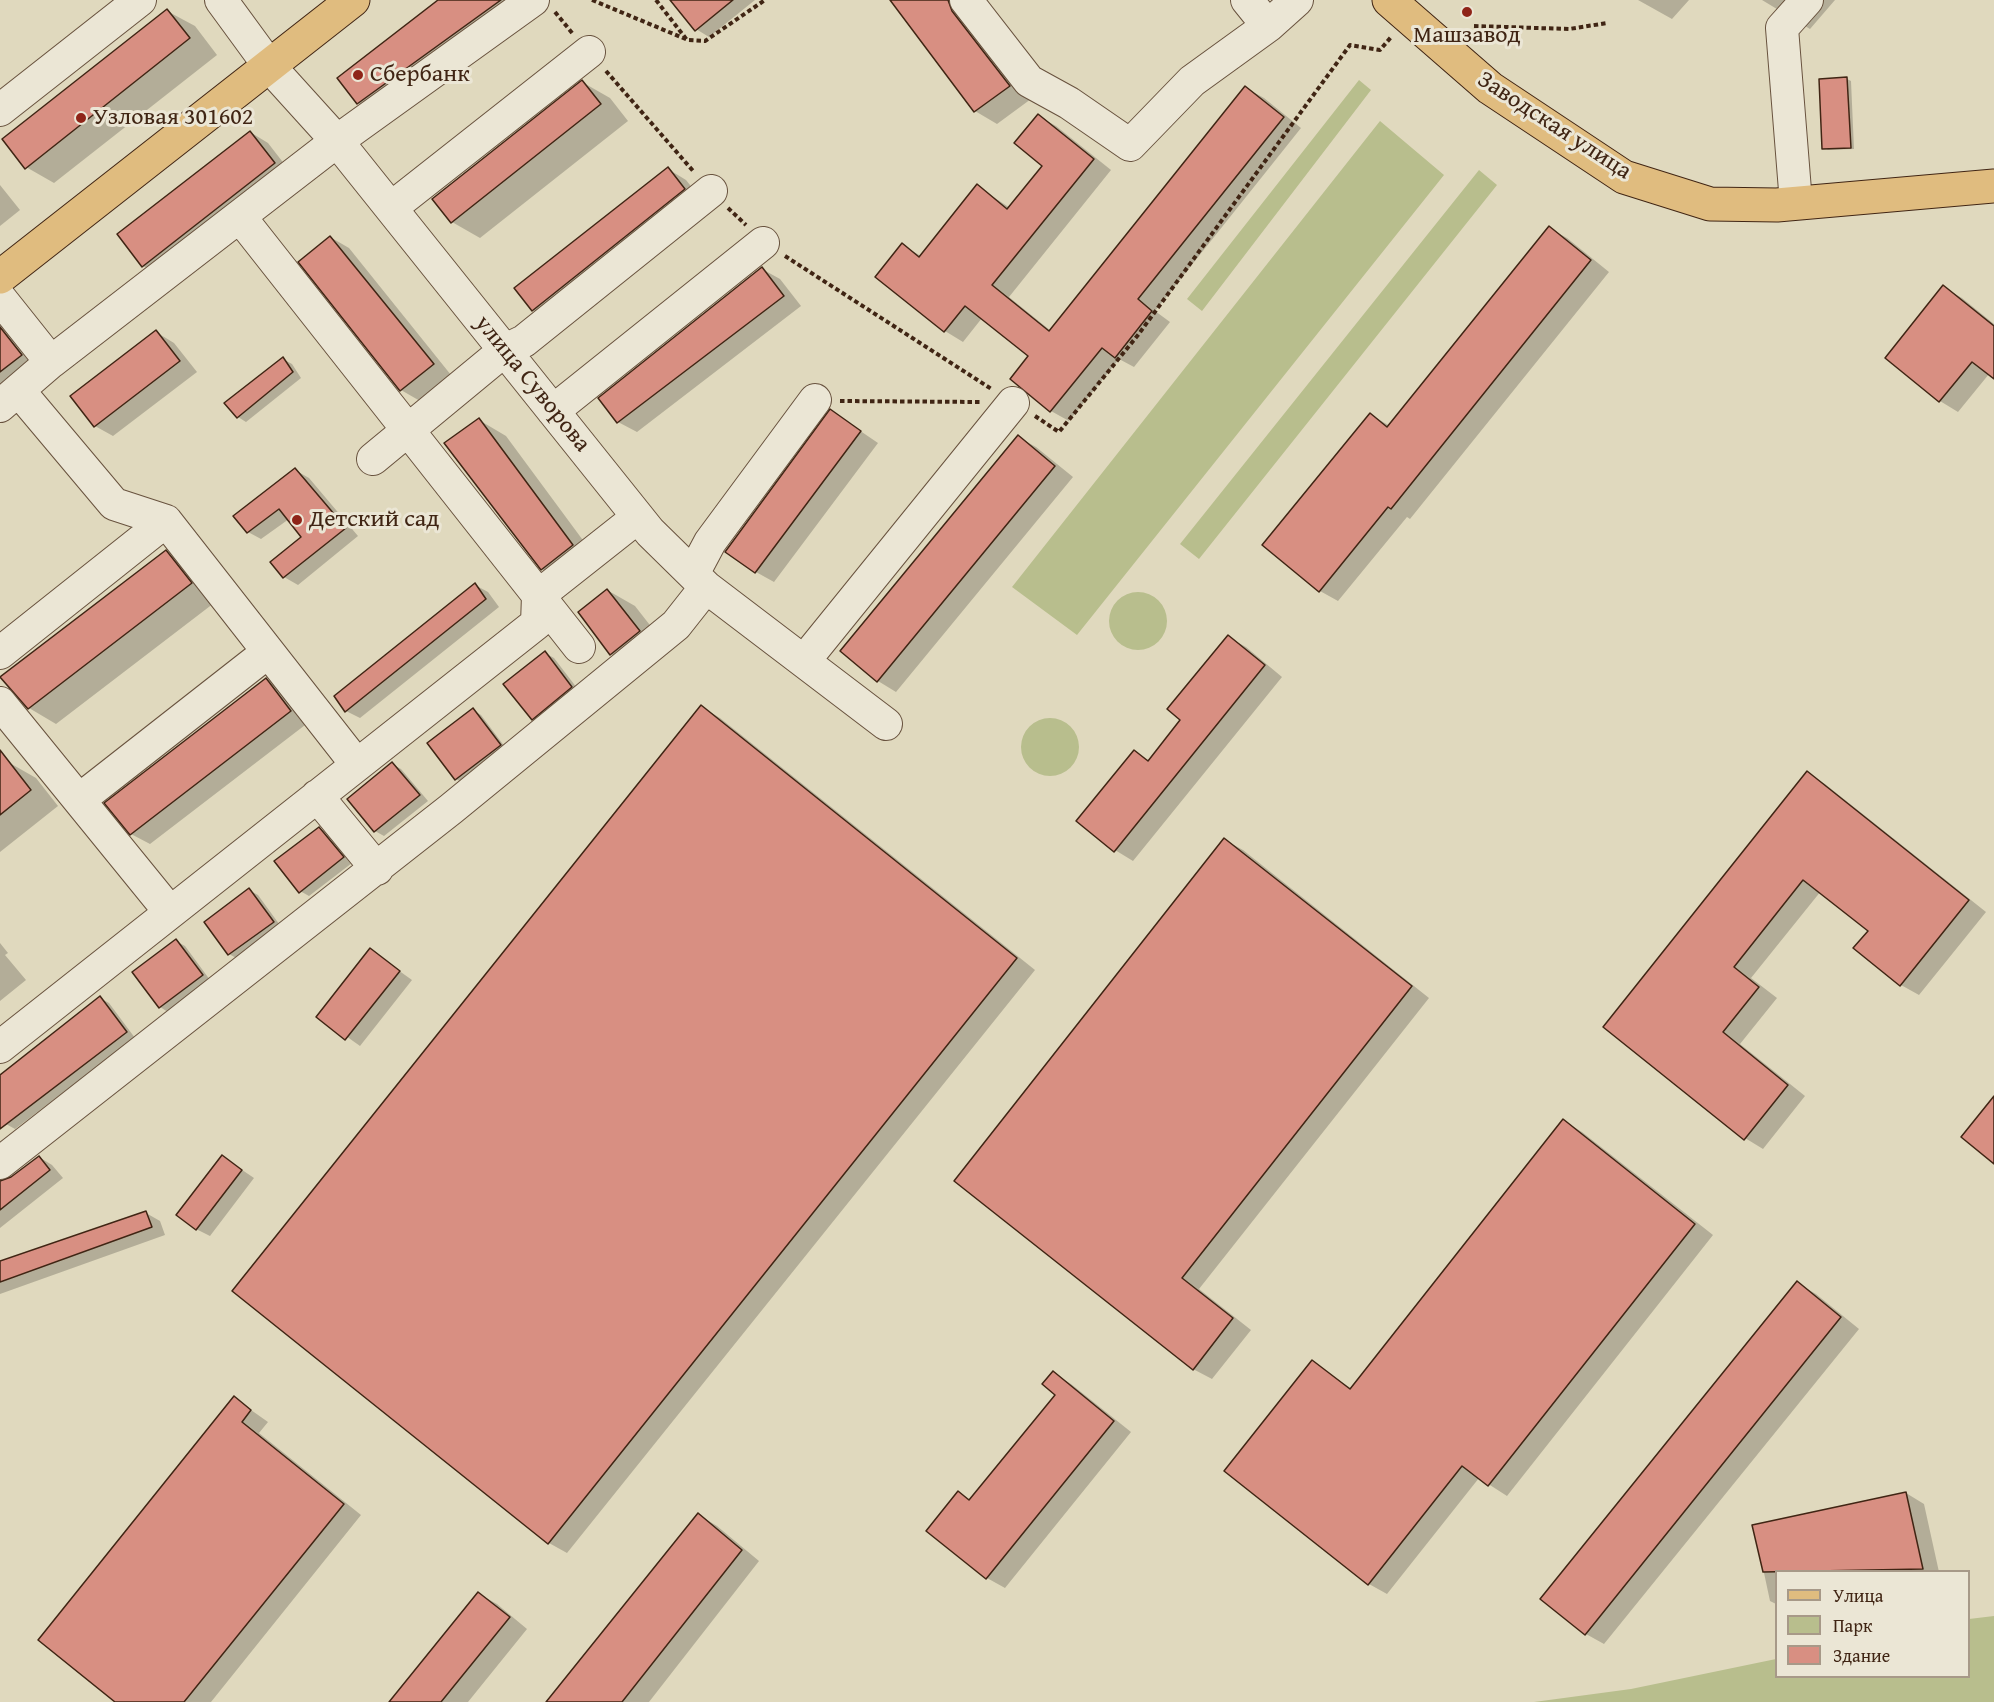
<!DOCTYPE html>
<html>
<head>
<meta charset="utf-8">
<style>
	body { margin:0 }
	#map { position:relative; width:1994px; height:1702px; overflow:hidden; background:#e0d9be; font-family:"Gentium Book Plus",serif }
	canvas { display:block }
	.legend { position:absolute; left:1775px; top:1570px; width:195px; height:108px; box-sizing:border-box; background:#ebe6d5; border:2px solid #a79988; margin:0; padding:8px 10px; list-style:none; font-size:18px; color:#402514 }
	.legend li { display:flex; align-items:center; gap:12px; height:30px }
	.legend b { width:30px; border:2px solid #a79988 }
</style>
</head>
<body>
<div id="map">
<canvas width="1994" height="1702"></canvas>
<ul class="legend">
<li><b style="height:8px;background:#e0bc7f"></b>Улица</li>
<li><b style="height:16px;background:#b8be8d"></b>Парк</li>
<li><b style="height:16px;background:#d88f82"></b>Здание</li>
</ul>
</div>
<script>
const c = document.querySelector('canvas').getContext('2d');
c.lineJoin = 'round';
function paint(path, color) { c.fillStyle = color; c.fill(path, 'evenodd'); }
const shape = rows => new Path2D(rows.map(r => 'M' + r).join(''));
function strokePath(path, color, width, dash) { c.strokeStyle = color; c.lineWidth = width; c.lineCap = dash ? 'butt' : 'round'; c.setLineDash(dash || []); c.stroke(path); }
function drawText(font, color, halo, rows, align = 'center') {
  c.font = font + ' "Gentium Book Plus",serif'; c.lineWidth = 6; c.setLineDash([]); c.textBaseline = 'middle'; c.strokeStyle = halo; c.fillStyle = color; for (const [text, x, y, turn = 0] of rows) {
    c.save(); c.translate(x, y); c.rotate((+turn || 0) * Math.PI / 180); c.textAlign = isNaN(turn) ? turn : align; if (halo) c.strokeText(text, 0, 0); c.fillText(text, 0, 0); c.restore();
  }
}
paint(shape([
	[1359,80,1371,90,1202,311,1187,299],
	[1380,121,1444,175,1077,635,1012,587],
	[1479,170,1497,185,1199,559,1180,544],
	'1109 621a29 29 0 1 1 58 0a29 29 0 1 1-58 0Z',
	'1021 747a29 29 0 1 1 58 0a29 29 0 1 1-58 0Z',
	[1994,1616,1994,1702,1534,1702,1631,1689,1776,1659,1776,1676,1968,1676,1969,1619]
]), '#b8be8d');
paint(shape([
	[440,0,538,0,386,119,358,103,339,78],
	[672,0,755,0,709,37,696,29],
	[891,0,962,0,1031,99,997,124,975,111],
	[1638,0,1689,0,1672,19],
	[1762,0,1835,0,1810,29],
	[167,11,195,26,217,55,54,183,26,167],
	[1847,79,1851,81,1854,149,1828,150,1824,148],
	[582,82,610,98,628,121,480,238,452,222],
	[1246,88,1264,98,1301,128,1155,311,1170,322,1134,367,1119,359,1069,421,1051,411,1030,356,982,318,963,342,945,331,902,245,921,256,977,186,1010,208,1044,165,1038,116,1056,126,1111,170,1009,297,1051,331],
	[250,132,268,143,292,174,161,276,143,266],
	[668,169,686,180,702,200,552,321,533,310,516,289],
	[0,185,20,210,0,226],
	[1549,228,1567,238,1609,272,1410,519,1407,517,1338,601,1320,591,1371,415,1390,426],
	[330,237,349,248,451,375,420,401,401,390,300,262],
	[762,269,780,279,801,306,637,432,618,422],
	[1943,287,1962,298,1994,324,1994,378,1989,374,1958,412,1940,401,1887,358],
	[0,324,7,329,35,363,0,390],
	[156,332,174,343,197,372,113,436,95,426],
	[283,359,292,364,301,378,246,422,238,417],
	[831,411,878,443,774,582,756,572],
	[479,420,506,436,599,562,570,585,542,569,446,444],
	[1018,437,1036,447,1073,477,896,692,878,681,842,651],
	[295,470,309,478,358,536,298,585,284,577,303,537,289,519,261,539,248,532],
	[166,552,193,568,218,600,56,724,29,708],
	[475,585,488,592,499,607,360,718,346,711],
	[607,590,635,606,667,647,639,670,611,654,580,613],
	[1228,637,1246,647,1282,677,1133,861,1115,850,1134,752,1150,761,1183,720],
	[545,653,554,658,580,692,541,724,533,719],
	[266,679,284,690,309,722,150,844,131,834],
	[702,707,720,718,1035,970,567,1553,549,1543,234,1291],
	[473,710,481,715,508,751,465,784,456,779],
	[8,762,36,778,58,806,0,852,0,769],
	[392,764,401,769,428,801,384,836,375,831,349,799],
	[1807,773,1825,784,1986,912,1919,995,1901,985,1856,948,1870,930,1821,891,1751,978,1777,998,1740,1044,1805,1096,1763,1149,1745,1138,1605,1027],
	[319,828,328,833,352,863,309,896,300,891],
	[1225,840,1243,850,1429,998,1199,1289,1251,1330,1212,1379,1193,1369,956,1181],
	[249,890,258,895,282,928,238,959,229,954],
	[176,941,185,946,210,980,168,1012,160,1007],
	[0,943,8,953,5,955,26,980,0,1001],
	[370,950,412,980,360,1046,318,1016],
	[100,998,109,1003,135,1038,15,1129,6,1124,0,1116,0,1076],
	[1564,1121,1582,1132,1713,1235,1507,1496,1479,1478,1387,1594,1369,1584,1312,1362,1352,1389],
	[39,1157,52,1165,63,1178,0,1228,0,1182,12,1179],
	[223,1157,254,1178,210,1236,196,1229],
	[146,1213,160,1221,165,1235,0,1294,0,1262],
	[1797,1283,1816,1294,1859,1329,1604,1644,1586,1634],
	[1053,1373,1071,1384,1131,1432,1005,1588,987,1578,958,1493,971,1500,1057,1394],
	[234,1398,268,1422,259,1433,361,1515,211,1702,117,1702],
	[1906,1493,1924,1504,1939,1572,1776,1572,1776,1604,1770,1601,1754,1526],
	[699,1515,717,1526,759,1561,649,1702,548,1702],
	[479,1594,497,1604,527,1629,468,1702,391,1702]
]), '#0003');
const building = shape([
	[438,0,501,0,357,104,337,78,438,0],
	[670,0,733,0,695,31,670,0],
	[890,0,948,0,952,11,1010,86,974,112,890,0],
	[167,9,190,38,25,169,2,139,167,9],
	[1847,77,1851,148,1822,149,1819,79,1847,77],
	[582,80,601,104,451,223,432,199,582,80],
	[1245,86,1284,117,1138,299,1152,311,1115,358,1102,348,1050,412,1010,379,1028,356,965,306,944,332,875,277,902,243,919,257,977,184,1007,209,1042,166,1014,143,1038,114,1094,159,992,285,1049,331,1245,86],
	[250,131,275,163,142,267,117,234,250,131],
	[668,167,685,189,532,311,514,288,668,167],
	[1549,226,1591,260,1391,509,1388,507,1319,592,1262,545,1370,413,1387,427,1549,226],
	[330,236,434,364,400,391,298,262,330,236],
	[762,267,784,296,617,423,598,398,762,267],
	[1943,285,1994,326,1994,379,1972,362,1939,402,1885,358,1943,285],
	[0,327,22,355,0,372,0,327],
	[156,330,180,361,94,427,70,396,156,330],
	[283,357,293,372,237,418,224,403,283,357],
	[830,409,861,431,755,573,725,552,830,409],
	[479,418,573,545,541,570,444,443,479,418],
	[1018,435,1055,466,877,682,840,651,1018,435],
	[295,468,346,528,283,578,270,562,301,537,279,509,247,533,233,516,295,468],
	[166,550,192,583,28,709,0,677,166,550],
	[475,583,486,599,345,712,334,696,475,583],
	[607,589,640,631,610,655,578,612,607,589],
	[1228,635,1265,665,1114,852,1076,821,1134,750,1148,761,1180,720,1167,709,1228,635],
	[545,651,572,687,532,720,503,684,545,651],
	[266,678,291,711,130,835,104,803,266,678],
	[701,705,1017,958,548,1544,232,1291,701,705],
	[473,708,501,745,455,780,427,743,473,708],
	[0,750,31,790,0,815,0,750],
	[392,762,420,795,374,832,347,799,392,762],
	[1807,771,1969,900,1900,986,1853,948,1868,931,1803,880,1734,967,1759,987,1723,1032,1788,1085,1744,1140,1603,1027,1807,771],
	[319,827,344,857,299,893,274,861,319,827],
	[1224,838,1412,986,1182,1278,1233,1318,1193,1370,954,1181,1224,838],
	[249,888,274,922,228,955,204,922,249,888],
	[176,939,203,975,159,1008,132,972,176,939],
	[370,948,400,971,345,1040,316,1017,370,948],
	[100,996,127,1032,0,1129,0,1075,100,996],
	[1994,1096,1994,1164,1961,1137,1994,1096],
	[1563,1119,1695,1224,1488,1486,1462,1466,1368,1585,1224,1471,1312,1360,1350,1389,1563,1119],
	[222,1155,242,1170,196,1230,176,1215,222,1155],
	[39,1156,50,1170,0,1210,0,1181,11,1177,39,1156],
	[146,1211,152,1227,0,1282,0,1261,146,1211],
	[1797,1281,1841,1317,1585,1635,1540,1599,1797,1281],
	[1053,1371,1114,1421,986,1579,926,1531,958,1491,969,1500,1055,1395,1042,1384,1053,1371],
	[234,1396,251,1410,242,1422,344,1504,184,1702,115,1702,38,1640,234,1396],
	[1906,1492,1923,1569,1763,1572,1752,1525,1906,1492],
	[698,1513,742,1550,622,1702,546,1702,698,1513],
	[478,1592,510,1617,441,1702,389,1702,478,1592]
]);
paint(building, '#d88f82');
strokePath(building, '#402514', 1.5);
const minor = shape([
	[221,0,270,67,337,141,650,532,706,587,886,724],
	[966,0,1029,81,1069,103,1130,145,1192,81,1268,26],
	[1247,0,1268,26,1297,0],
	[0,110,140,0],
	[1796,203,1782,28,1807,0],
	[391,208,589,52],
	[240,217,579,647],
	[0,298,51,362],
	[19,391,114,504,166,521,357,765],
	[0,406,51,362,337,141,533,0],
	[553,411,763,243],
	[373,459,505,350,524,341,711,191],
	[693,574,710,542,815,400],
	[0,653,166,521],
	[804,661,1013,403],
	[0,703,170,912],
	[317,796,377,869],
	[79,800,268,652],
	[0,1047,537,623,538,596,638,517],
	[0,1163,451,809,676,625,706,587]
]);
const major = shape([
	[1389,0,1490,88,1624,177,1710,204,1777,205,1994,186],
	[0,277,353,0]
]);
strokePath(minor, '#68523e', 34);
strokePath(major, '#402514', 35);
strokePath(shape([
	[592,0,688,40,705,41,765,0],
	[656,0,687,40],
	[555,12,573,34],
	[1474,26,1569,29,1607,23],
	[606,71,694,172],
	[728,208,746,225],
	[785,256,993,390],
	[840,401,982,402],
	[1035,416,1059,432,1138,335,1350,45,1380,50,1392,36]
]), '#402514', 4, [4.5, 3]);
strokePath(minor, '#ebe6d5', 32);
strokePath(major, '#e0bc7f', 33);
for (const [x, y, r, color] of [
	[1467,12,6,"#8f2418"],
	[358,75,6,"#8f2418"],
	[81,118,6,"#8f2418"],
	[297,520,6,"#8f2418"]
]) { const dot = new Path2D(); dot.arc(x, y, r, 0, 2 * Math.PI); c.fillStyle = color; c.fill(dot); strokePath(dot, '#ebe6d5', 2); }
drawText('24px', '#402514', '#ebe6d5', [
	["Машзавод",1467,36,"center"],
	["Сбербанк",370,75],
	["Узловая 301602",93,118],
	["Детский сад",309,520]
], 'left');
drawText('24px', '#402514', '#ebe6d5', [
	["Заводская улица",1554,126,33],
	["улица Суворова",532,384,51]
]);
</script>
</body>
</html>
